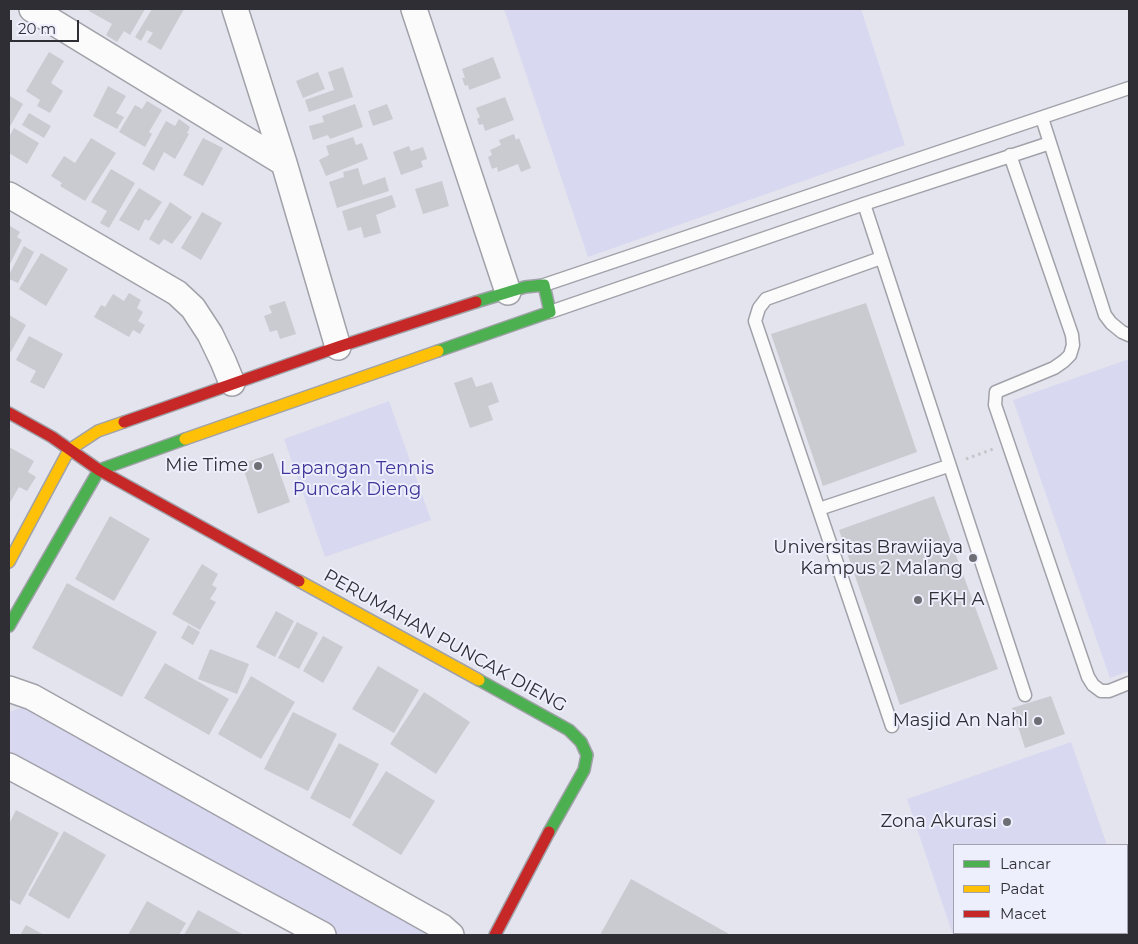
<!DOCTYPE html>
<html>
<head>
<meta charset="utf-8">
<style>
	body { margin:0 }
	#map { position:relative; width:1138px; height:944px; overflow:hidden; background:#e4e4ee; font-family:Montserrat,sans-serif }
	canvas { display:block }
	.frame { position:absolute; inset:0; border:10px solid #2e2e34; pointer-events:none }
	.legend { position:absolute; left:953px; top:844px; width:175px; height:90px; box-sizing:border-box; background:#eeeffd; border:1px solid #a1a2ad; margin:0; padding:6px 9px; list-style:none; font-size:15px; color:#2e2e34 }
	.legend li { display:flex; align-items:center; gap:10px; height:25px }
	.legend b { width:25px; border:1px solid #a1a2ad }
	.scale { position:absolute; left:10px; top:20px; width:69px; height:22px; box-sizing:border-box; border:2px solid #2e2e34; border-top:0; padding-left:6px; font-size:15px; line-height:18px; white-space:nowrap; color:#2e2e34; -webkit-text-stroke:4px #eeeffd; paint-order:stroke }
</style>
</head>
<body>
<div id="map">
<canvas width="1138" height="944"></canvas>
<div class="frame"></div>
<ul class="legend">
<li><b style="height:6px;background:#4caf50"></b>Lancar</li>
<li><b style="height:6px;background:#ffc107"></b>Padat</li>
<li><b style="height:6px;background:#c62828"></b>Macet</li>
</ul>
<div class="scale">20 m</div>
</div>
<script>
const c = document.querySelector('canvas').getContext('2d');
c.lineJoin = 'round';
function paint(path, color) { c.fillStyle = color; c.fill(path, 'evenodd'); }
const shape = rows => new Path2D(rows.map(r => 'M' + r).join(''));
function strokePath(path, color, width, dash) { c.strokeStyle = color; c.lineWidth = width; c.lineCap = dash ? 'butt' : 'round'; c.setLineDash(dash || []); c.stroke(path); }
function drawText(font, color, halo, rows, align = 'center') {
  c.font = font + ' Montserrat,sans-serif'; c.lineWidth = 4; c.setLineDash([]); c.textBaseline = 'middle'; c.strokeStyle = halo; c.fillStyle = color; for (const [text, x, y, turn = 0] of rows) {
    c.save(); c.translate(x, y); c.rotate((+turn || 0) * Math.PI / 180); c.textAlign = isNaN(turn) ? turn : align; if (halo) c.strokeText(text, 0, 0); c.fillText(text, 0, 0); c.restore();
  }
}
paint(shape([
	[504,9,861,9,905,145,588,257],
	[1129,359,1129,671,1110,678,1013,400],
	[389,401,431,520,325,557,284,439],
	[21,708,30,709,421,925,425,935,337,935,9,757,9,712],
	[1071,742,1107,845,954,845,954,933,1004,933,998,935,953,935,907,799]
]), '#d8d8f0');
paint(shape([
	[90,9,145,9,130,35,124,31,117,42,106,35,112,24,89,11],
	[152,9,184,9,161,50,147,42,153,33,147,30,141,41,135,37],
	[49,52,64,61,51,83,63,91,50,113,37,106,40,100,26,91],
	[493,57,501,78,469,90,468,85,465,86,462,78,465,78,462,69],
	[343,67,353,97,309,112,305,100,334,90,328,72],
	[318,72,325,89,303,98,296,81],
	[108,86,126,96,116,113,124,117,117,129,93,116],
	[10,96,23,104,9,128,9,99],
	[505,97,514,120,485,131,483,124,479,125,477,119,480,117,476,108],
	[147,101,162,110,149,132,152,134,145,147,119,132,135,105,142,109],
	[355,104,363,127,330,139,328,135,313,140,309,126,324,122,322,116],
	[387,104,393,119,373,126,368,111],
	[29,113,51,126,44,138,22,125],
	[179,119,190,127,187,133,189,134,175,159,164,152,154,171,142,164,166,121,175,126],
	[14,128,39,143,27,164,9,153,9,137],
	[514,134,516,140,519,138,531,168,521,172,518,164,498,172,497,167,492,169,488,157,492,155,490,150,501,145,499,140],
	[353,137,356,145,362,143,368,159,326,176,319,160,329,155,326,146],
	[91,138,116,153,85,201,60,186,62,183,51,176,64,156,75,163],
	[203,138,223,148,203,186,183,175],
	[409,146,411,151,423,147,427,159,421,161,423,167,401,175,393,152],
	[358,168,363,185,385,177,389,191,337,208,329,182,344,177,343,172],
	[111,169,135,183,109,228,100,223,107,211,91,202],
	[442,181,449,206,423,214,415,189],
	[139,188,162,202,149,221,145,219,139,231,119,220],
	[392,195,396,207,376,215,381,233,364,238,361,227,348,231,342,211],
	[170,202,192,217,172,244,164,239,159,245,149,239],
	[202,212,222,223,201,260,181,248],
	[10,226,20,232,17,237,22,240,9,266],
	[24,246,34,252,18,283,9,279,9,275],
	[41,253,68,269,46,306,19,289],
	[129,293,141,300,137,308,143,312,138,321,145,325,140,334,133,330,129,337,94,317,101,305,105,307,113,294,124,301],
	[285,301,296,334,280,339,277,330,270,332,264,316,272,313,269,306],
	[866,303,917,452,823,486,771,334],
	[9,315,26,325,9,355],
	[29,336,63,354,44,389,30,382,36,371,16,360],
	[472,377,476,387,492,382,499,402,488,406,493,420,470,428,454,383],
	[9,447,34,461,28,472,36,477,27,491,19,487,9,504],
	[273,453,290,502,258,514,242,464],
	[934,496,998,669,900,705,839,530],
	[110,516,150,539,114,601,75,579],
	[202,564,218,574,212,585,217,588,210,599,216,602,200,630,172,614],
	[67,583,157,632,122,697,32,648],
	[276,611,294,621,275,657,256,647],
	[297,622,318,633,299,669,278,658],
	[188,625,200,632,193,645,181,638],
	[323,636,343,647,323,683,303,671],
	[210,649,249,664,237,694,198,679],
	[165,663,229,699,209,735,144,698],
	[378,666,419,690,394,733,352,709],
	[251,676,295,702,261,759,218,734],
	[424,692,470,722,436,774,390,744],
	[1051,696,1065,734,1025,748,1012,708],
	[293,712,337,734,308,791,264,769],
	[339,743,379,764,350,819,310,798],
	[386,771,435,801,401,855,352,825],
	[16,810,59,833,20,905,9,899,9,824],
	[64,831,106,855,69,919,28,895],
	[631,879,729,934,728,935,600,935],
	[147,901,186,923,179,935,128,935],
	[198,910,244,935,184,935],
	[26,925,44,935,20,935]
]), '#cacad1');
const lane = shape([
	[1042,118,1105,315,1111,323,1122,332,1129,335],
	[1010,155,1072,335,1073,345,1070,355,1064,361,1054,368,996,392,995,405,1088,677,1093,685,1101,691,1109,691,1129,683],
	[864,204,1025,695],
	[881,258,766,299,759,308,755,321,892,726],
	[544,285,1129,88],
	[550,312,864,204,1050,143],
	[819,509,948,466]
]);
const street = shape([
	[32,9,284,163],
	[235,9,284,163,338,347],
	[414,9,508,292],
	[9,195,177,293,193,308,210,334,223,361,232,383],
	[9,689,32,697,442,927,451,935],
	[9,766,323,935]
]);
const fast = shape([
	[438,351,550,312,544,285,525,287,476,302],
	[9,626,99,470,185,439],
	[479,680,569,730,581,742,587,755,584,770,549,832]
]);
const slow = shape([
	[185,439,438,351],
	[9,562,69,450,98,431,124,422],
	[299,581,479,680]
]);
const jam = shape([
	[9,413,52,437,99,470,299,581],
	[124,422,338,347,476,302],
	[495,935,549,832]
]);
strokePath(lane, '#a1a1a9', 15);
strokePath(street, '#a1a1a9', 28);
strokePath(fast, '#a1a1a9', 14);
strokePath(slow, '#a1a1a9', 14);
strokePath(jam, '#a1a1a9', 14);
strokePath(shape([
	[966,459,993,449]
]), '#c5c5c9', 3, [2.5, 4]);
strokePath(lane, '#fbfbfc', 12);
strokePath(street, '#fbfbfc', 25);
strokePath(fast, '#4caf50', 11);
strokePath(slow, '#ffc107', 11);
strokePath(jam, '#c62828', 11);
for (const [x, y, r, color] of [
	[258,466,5,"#6e6e75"],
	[973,558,5,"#6e6e75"],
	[918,600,5,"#6e6e75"],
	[1038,721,5,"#6e6e75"],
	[1007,822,5,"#6e6e75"]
]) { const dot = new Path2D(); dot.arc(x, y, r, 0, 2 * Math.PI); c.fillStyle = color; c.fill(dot); strokePath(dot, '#eeeffd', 2); }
drawText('18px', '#2e2e34', '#eeeffd', [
	["Mie Time",248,466],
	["Universitas Brawijaya",963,548],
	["Kampus 2 Malang",963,569],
	["FKH A",928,600,"left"],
	["Masjid An Nahl",1028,721],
	["Zona Akurasi",997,822]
], 'right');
drawText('18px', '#413498', '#eeeffd', [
	["Lapangan Tennis",357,469],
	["Puncak Dieng",357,490]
]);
drawText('18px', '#2e2e34', '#eeeffd', [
	["PERUMAHAN PUNCAK DIENG",445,641,29]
]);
</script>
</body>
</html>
